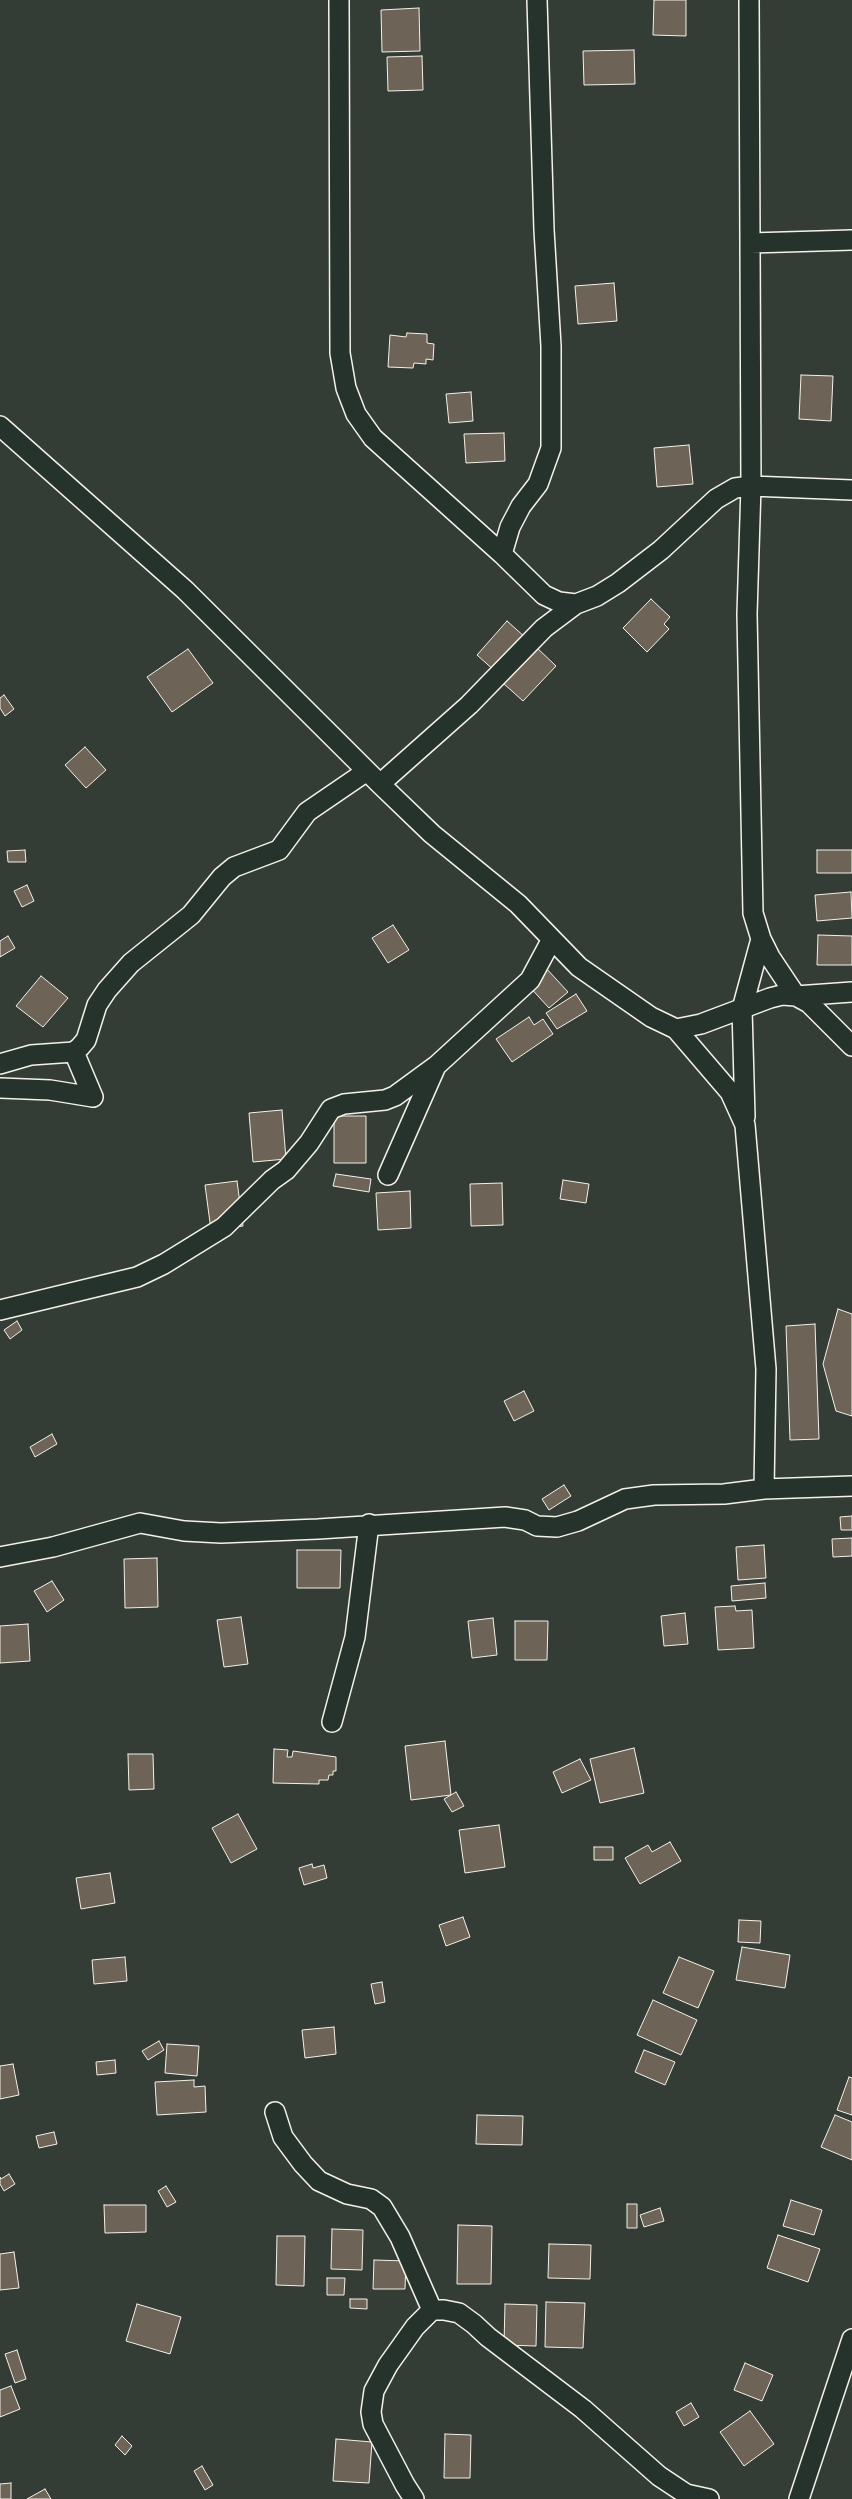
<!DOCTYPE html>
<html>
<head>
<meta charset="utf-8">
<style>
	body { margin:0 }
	canvas { display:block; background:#343d35 }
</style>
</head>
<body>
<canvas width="852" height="2499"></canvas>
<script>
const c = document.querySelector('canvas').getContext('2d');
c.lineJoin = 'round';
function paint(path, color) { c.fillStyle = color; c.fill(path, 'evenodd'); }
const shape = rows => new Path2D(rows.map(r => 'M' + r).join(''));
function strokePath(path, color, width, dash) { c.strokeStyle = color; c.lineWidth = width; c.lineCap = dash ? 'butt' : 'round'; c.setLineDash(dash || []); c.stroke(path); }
const building = shape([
	[654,0,686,0,686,36,653,35,654,0],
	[419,8,420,51,382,52,381,10,419,8],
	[634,50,635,84,584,85,583,51,634,50],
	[422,56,423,90,388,91,387,57,422,56],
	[614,283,617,321,578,324,575,286,614,283],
	[407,333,427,334,427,343,434,344,433,360,426,359,426,364,414,363,413,368,388,367,390,335,406,337,407,333],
	[801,375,833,376,831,421,799,419,801,375],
	[471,392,473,421,449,423,446,394,471,392],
	[504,433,505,461,466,463,464,434,504,433],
	[689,445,693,484,657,487,654,448,689,445],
	[651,599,670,617,664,624,669,629,647,652,623,628,651,599],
	[507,621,526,638,496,672,477,655,507,621],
	[536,647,556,666,523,701,503,683,536,647],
	[188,649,213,683,172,712,147,677,188,649],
	[4,695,14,709,5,716,0,708,0,698,4,695],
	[85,747,106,770,86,788,65,765,85,747],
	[25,850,26,862,8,862,7,851,25,850],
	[817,850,852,850,852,873,817,873,817,850],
	[27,885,34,901,22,907,14,891,27,885],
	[851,892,852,918,817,921,815,895,851,892],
	[393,925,409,950,388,963,372,938,393,925],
	[818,935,852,936,852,965,817,965,818,935],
	[8,936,15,948,0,957,0,941,8,936],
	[545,967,568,992,549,1008,527,984,545,967],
	[41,976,68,998,43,1027,16,1006,41,976],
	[576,994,587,1011,557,1029,546,1013,576,994],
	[529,1017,534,1025,543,1019,553,1034,512,1062,496,1039,529,1017],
	[282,1110,286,1159,253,1162,249,1113,282,1110],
	[334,1116,366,1116,366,1163,334,1163,334,1116],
	[336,1174,371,1179,369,1192,333,1186,336,1174],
	[563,1180,589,1184,586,1203,560,1199,563,1180],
	[237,1181,243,1226,211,1230,205,1185,237,1181],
	[502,1183,503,1225,471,1226,470,1184,502,1183],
	[410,1191,411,1228,378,1230,376,1193,410,1191],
	[838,1309,852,1314,852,1416,836,1411,823,1364,838,1309],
	[17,1321,22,1330,10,1339,4,1330,17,1321],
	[815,1324,819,1439,790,1440,786,1326,815,1324],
	[524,1391,534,1411,514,1421,504,1401,524,1391],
	[52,1434,57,1444,35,1457,30,1447,52,1434],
	[564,1485,571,1496,549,1510,542,1499,564,1485],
	[852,1516,852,1530,841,1530,840,1517,852,1516],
	[852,1538,852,1556,833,1557,832,1539,852,1538],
	[764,1545,766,1578,738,1580,736,1547,764,1545],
	[297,1550,341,1550,340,1588,297,1588,297,1550],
	[157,1558,158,1607,125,1608,124,1559,157,1558],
	[52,1581,64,1600,47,1612,34,1591,52,1581],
	[765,1583,766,1598,732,1601,731,1586,765,1583],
	[735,1606,736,1611,752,1610,754,1648,718,1650,715,1607,735,1606],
	[685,1613,688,1644,664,1646,661,1616,685,1613],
	[241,1617,248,1664,224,1667,217,1620,241,1617],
	[493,1618,497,1655,472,1658,468,1621,493,1618],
	[515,1621,548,1621,547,1660,515,1660,515,1621],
	[28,1624,30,1661,0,1663,0,1626,28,1624],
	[445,1741,451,1795,411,1800,405,1746,445,1741],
	[634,1748,644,1793,600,1803,590,1759,634,1748],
	[274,1749,288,1750,287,1757,292,1757,293,1751,336,1757,336,1771,333,1771,333,1775,329,1775,328,1780,319,1780,319,1784,273,1783,274,1749],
	[128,1754,153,1754,154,1789,129,1790,128,1754],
	[580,1759,591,1780,562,1793,553,1772,580,1759],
	[456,1792,464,1806,452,1812,444,1799,456,1792],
	[238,1814,257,1849,231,1863,212,1828,238,1814],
	[499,1825,505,1867,465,1873,459,1830,499,1825],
	[670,1842,681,1861,640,1884,625,1858,648,1845,652,1852,670,1842],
	[594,1847,613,1847,613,1860,594,1860,594,1847],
	[312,1864,313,1868,324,1865,327,1878,304,1885,299,1868,312,1864],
	[110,1873,115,1903,81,1909,76,1878,110,1873],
	[463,1917,470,1937,446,1946,439,1925,463,1917],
	[739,1920,761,1921,760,1943,738,1942,739,1920],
	[742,1947,790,1955,785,1988,736,1980,742,1947],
	[125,1957,127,1981,94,1984,92,1960,125,1957],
	[679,1957,714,1971,698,2008,663,1993,679,1957],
	[382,1982,385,2002,375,2004,371,1984,382,1982],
	[653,2000,697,2020,681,2055,637,2035,653,2000],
	[334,2027,336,2054,305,2058,302,2030,334,2027],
	[159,2041,164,2050,148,2060,142,2051,159,2041],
	[167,2044,199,2046,197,2076,165,2073,167,2044],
	[644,2050,675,2062,665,2085,635,2072,644,2050],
	[115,2060,116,2073,97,2075,96,2062,115,2060],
	[13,2064,19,2095,0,2099,0,2066,13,2064],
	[849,2077,852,2078,852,2115,837,2110,849,2077],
	[194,2080,194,2087,205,2086,206,2112,157,2115,155,2082,194,2080],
	[477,2115,523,2116,522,2145,476,2144,477,2115],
	[835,2115,852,2122,852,2160,821,2147,835,2115],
	[54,2132,57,2144,39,2148,36,2136,54,2132],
	[9,2174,15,2184,4,2191,0,2184,0,2177,1,2179,9,2174],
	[166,2186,176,2202,167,2207,158,2191,166,2186],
	[791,2200,822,2210,814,2235,783,2226,791,2200],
	[627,2204,637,2204,637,2228,627,2228,627,2204],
	[104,2205,146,2205,146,2232,105,2233,104,2205],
	[660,2208,664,2221,644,2227,640,2215,660,2208],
	[458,2225,492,2226,491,2284,457,2284,458,2225],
	[332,2229,363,2230,362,2270,331,2269,332,2229],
	[778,2235,820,2249,808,2282,767,2268,778,2235],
	[277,2236,305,2236,304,2286,276,2285,277,2236],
	[549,2244,591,2245,590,2279,548,2278,549,2244],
	[14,2252,19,2288,0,2290,0,2254,14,2252],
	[374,2260,406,2261,405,2289,373,2289,374,2260],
	[327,2278,345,2278,344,2295,327,2295,327,2278],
	[350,2299,367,2299,367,2309,350,2308,350,2299],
	[546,2302,585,2303,583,2348,545,2347,546,2302],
	[137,2304,181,2317,170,2354,126,2341,137,2304],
	[505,2304,537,2305,536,2346,504,2345,505,2304],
	[17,2350,26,2379,15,2383,5,2354,17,2350],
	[745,2363,773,2375,762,2401,734,2390,745,2363],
	[11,2386,20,2409,0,2417,0,2390,11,2386],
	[691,2403,699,2417,684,2426,676,2412,691,2403],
	[750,2411,774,2444,744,2466,720,2432,750,2411],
	[445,2434,471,2435,470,2478,444,2478,445,2434],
	[122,2436,132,2446,125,2455,115,2445,122,2436],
	[336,2439,372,2442,369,2483,333,2481,336,2439],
	[202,2466,213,2485,205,2490,194,2471,202,2466],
	[11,2483,11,2499,0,2499,0,2484,11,2483],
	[45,2489,51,2499,27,2499,45,2489]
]);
paint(building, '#6d6357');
strokePath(building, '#f4f1e8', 1);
const street = shape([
	[339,0,340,353,346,388,356,414,373,438,502,554,544,595,559,602,576,604,597,596,618,583,661,550,716,499,735,488,751,486,852,490],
	[749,0,751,486,747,614,753,913,761,939,770,957,796,996,852,992],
	[751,243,852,240],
	[0,426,185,590,380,784,432,834,518,904,579,967,651,1017,676,1029,701,1024,770,998,782,995,796,996,809,1003,852,1046],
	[502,554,510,527,521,506,538,484,551,448,551,346,544,230,537,0],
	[380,784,469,705,544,628,576,604],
	[676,1029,730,1092,745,1125,766,1369,764,1489],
	[74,1052,93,1097],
	[0,1064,31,1055,74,1052,80,1047,86,1040,97,1005,107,990,131,963,191,915,222,877,234,867,279,850,307,812,367,771],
	[0,1088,50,1090,93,1097],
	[745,1117,742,1009,761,939],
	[388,1175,436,1066,530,980,552,939],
	[0,1310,137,1277,164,1264,224,1227,272,1180,286,1170,309,1143,331,1109,344,1104,385,1100,395,1096,436,1066],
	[0,1557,53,1547,140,1523,184,1531,221,1533,318,1529,505,1517,525,1520,537,1526,557,1527,578,1521,625,1499,654,1495,724,1494,764,1489,852,1486],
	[332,1722,355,1637,369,1524],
	[275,2112,283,2137,303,2164,319,2181,347,2194,371,2199,382,2207,400,2237,432,2310],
	[414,2499,405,2485,373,2424,371,2412,374,2391,388,2365,415,2327,432,2310,444,2310,459,2313,474,2324,488,2337,583,2409,659,2476,686,2494,709,2499],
	[799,2499,852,2339]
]);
strokePath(street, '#f4f1e8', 22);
strokePath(street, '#26332d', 19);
</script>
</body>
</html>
